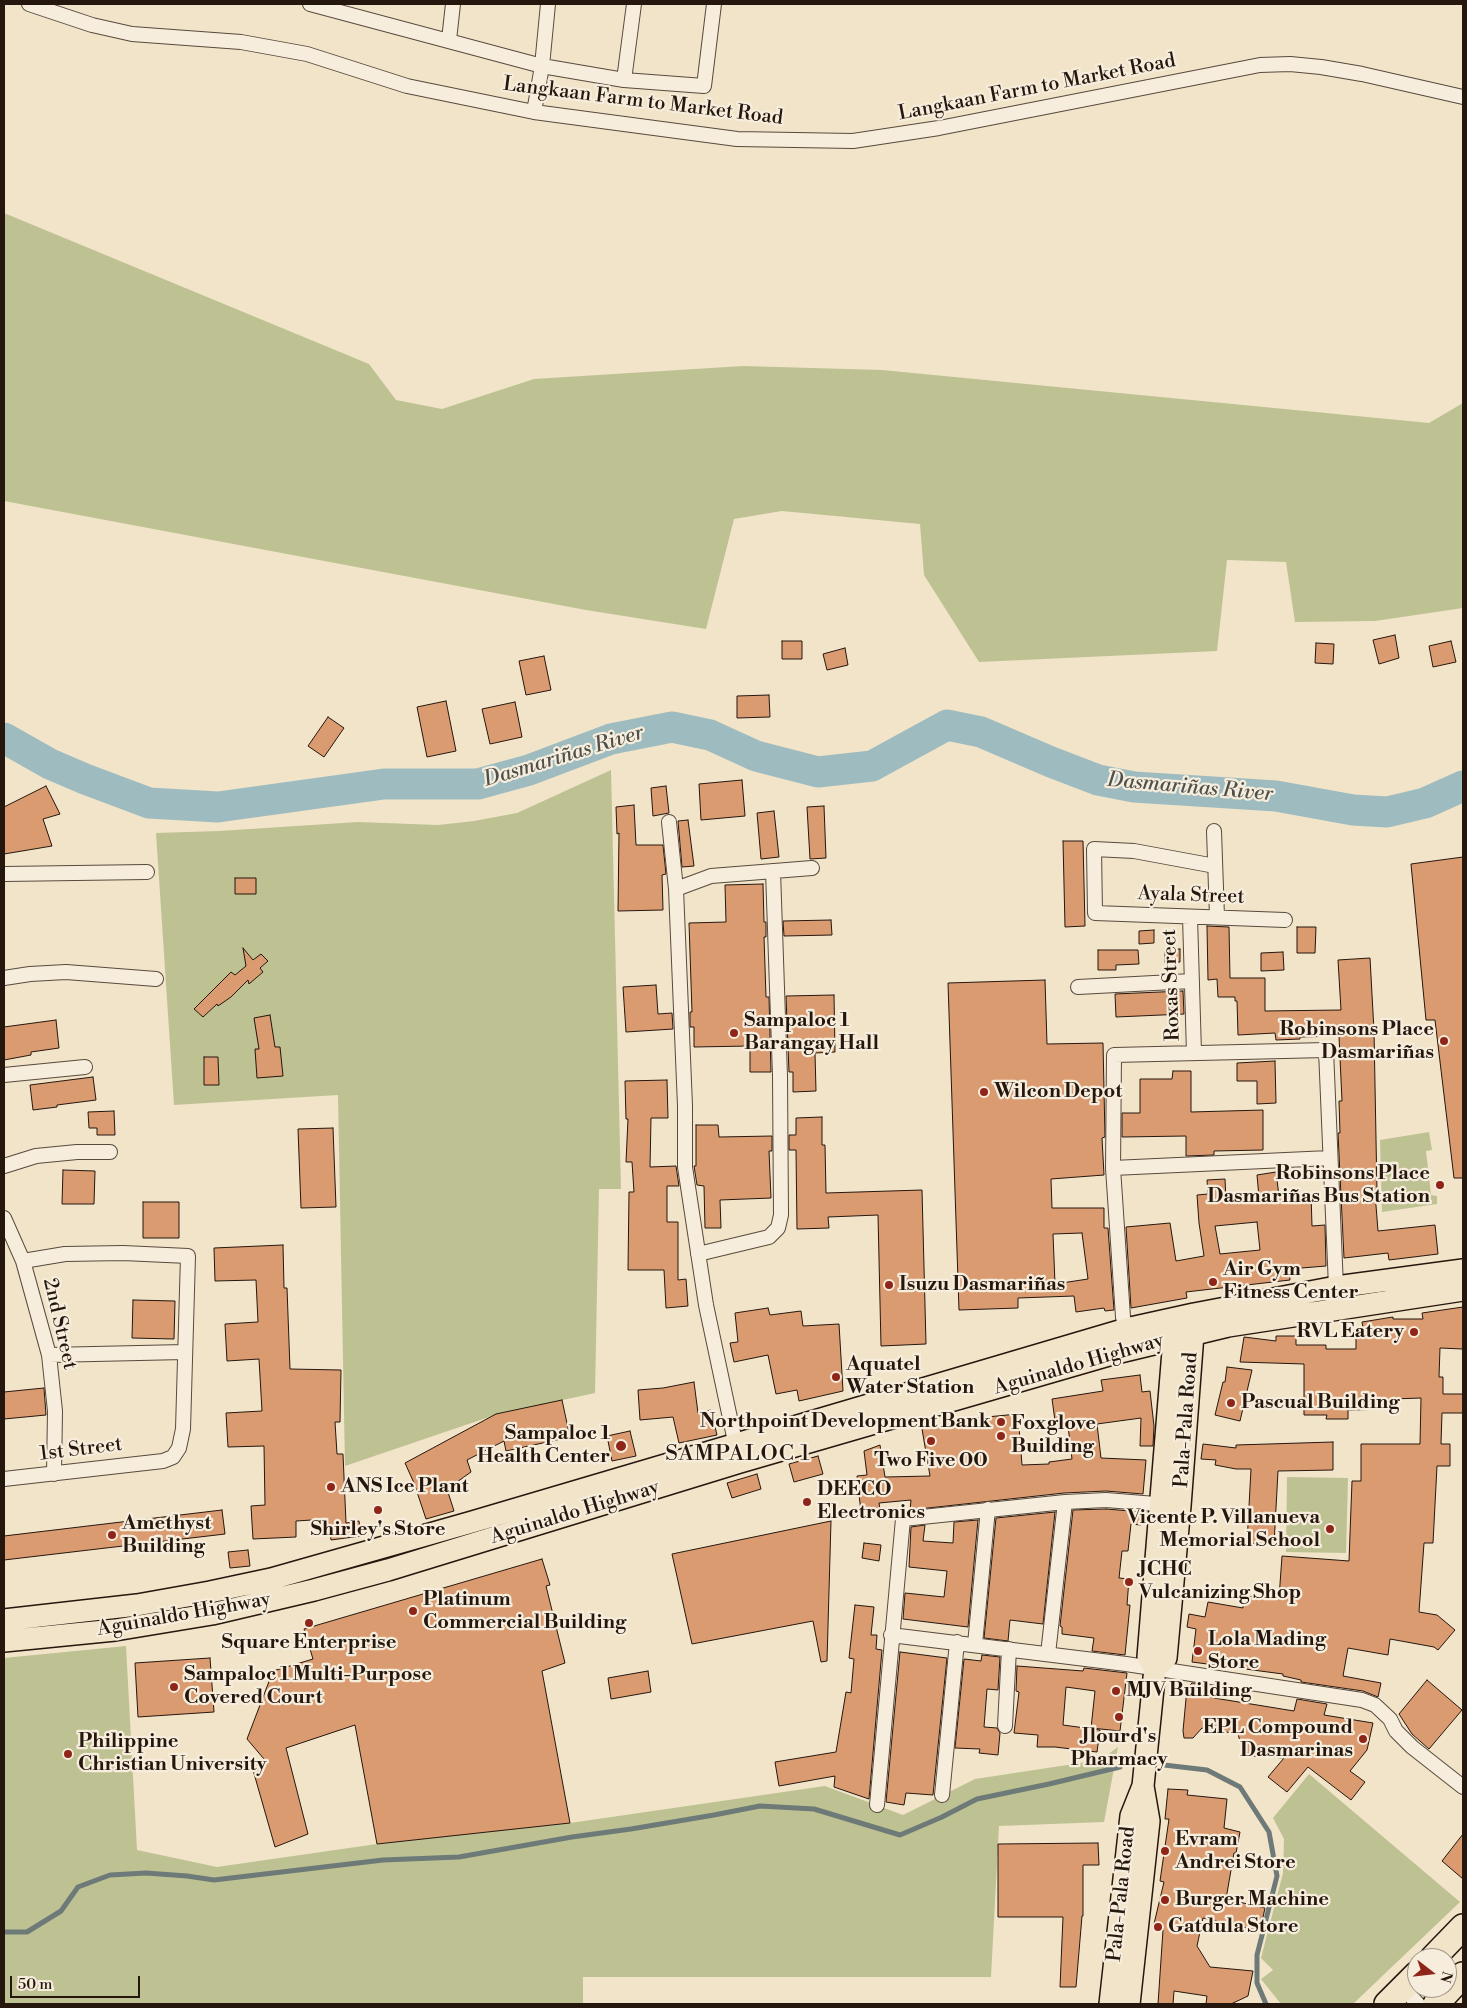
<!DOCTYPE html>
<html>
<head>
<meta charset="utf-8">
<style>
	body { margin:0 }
	#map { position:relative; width:1467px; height:2008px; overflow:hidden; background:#f1e4c9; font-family:"Libre Bodoni",serif }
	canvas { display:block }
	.frame { position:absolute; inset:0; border:5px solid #25160e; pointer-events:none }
	.north { position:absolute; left:1407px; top:1948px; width:50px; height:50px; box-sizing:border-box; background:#f6eddc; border:1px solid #a2978a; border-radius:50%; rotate:106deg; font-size:14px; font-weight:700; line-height:20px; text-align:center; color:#25160e }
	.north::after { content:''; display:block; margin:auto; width:18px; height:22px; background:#8f2418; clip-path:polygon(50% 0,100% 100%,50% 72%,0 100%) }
	.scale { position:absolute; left:10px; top:1976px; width:130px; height:22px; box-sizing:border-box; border:2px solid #25160e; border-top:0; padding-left:6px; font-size:15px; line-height:18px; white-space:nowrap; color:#25160e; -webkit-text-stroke:4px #f6eddc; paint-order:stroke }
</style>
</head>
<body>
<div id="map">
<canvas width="1467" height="2008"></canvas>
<div class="frame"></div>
<div class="north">N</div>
<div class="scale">50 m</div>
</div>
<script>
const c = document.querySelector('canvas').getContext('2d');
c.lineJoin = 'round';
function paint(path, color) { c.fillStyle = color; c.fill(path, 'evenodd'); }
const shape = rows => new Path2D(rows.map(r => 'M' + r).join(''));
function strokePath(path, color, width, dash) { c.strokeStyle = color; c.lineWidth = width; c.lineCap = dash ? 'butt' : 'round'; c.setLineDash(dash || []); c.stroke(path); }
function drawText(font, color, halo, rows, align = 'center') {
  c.font = font + ' "Libre Bodoni",serif'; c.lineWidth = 4.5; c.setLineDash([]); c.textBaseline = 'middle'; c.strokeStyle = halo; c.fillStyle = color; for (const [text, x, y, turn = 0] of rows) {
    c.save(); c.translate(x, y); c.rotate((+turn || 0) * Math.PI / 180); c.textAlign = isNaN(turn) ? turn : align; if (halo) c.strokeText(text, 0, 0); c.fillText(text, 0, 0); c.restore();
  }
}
paint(shape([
	[4,213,369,364,396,400,442,409,534,379,743,366,882,370,1429,423,1463,403,1463,608,1375,621,1295,622,1286,562,1227,560,1217,651,979,662,924,575,920,524,782,511,734,519,706,629,586,610,4,501],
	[611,770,621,1189,599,1189,595,1393,498,1414,345,1466,338,1095,174,1105,156,833,219,831,358,822,438,825,474,821,517,813],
	[1429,1132,1432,1150,1426,1151,1431,1195,1437,1196,1437,1204,1382,1212,1380,1140],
	[1287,1477,1348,1478,1346,1553,1286,1552],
	[126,1646,137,1850,217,1867,377,1844,570,1823,825,1786,903,1815,975,1779,1100,1760,1118,1747,1104,1822,999,1826,991,1977,583,1977,583,2004,4,2004,4,1658],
	[1309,1774,1460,1902,1353,2004,1281,2004,1261,1979,1273,1970,1261,1958,1283,1873,1284,1839,1273,1818]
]), '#bec293');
strokePath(shape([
	[1164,1765,1207,1770,1240,1787,1269,1832,1277,1876,1257,1955,1257,1983,1266,2004],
	[4,1932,27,1932,61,1911,78,1887,110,1875,146,1873,187,1876,214,1880,383,1860,459,1857,572,1837,631,1829,714,1815,760,1806,814,1809,900,1835,942,1817,977,1799,1049,1784,1120,1767]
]), '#6e7a78', 5);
strokePath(shape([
	[4,738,50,764,85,779,149,803,218,807,384,784,478,784,529,770,611,739,672,727,710,735,756,756,818,772,872,766,947,725,981,732,1051,762,1098,780,1134,787,1276,796,1353,810,1387,812,1425,803,1463,786]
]), '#9ebcbf', 31);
const building = shape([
	[1395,635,1399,658,1379,664,1373,640,1395,635],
	[782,641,802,641,802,659,782,659,782,641],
	[1451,641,1456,662,1433,667,1429,646,1451,641],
	[1316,643,1334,644,1333,664,1315,663,1316,643],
	[845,648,848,665,827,670,823,654,845,648],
	[544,656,551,690,526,695,519,661,544,656],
	[769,695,770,717,737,718,737,696,769,695],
	[446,701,456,751,427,757,417,707,446,701],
	[515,702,522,737,490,744,482,709,515,702],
	[328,717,344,728,324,757,308,746,328,717],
	[742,780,745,816,701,820,699,784,742,780],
	[46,786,60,814,43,819,52,846,4,854,4,807,46,786],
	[666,786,669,813,653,816,651,788,666,786],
	[634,805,636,845,663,845,666,874,662,875,663,910,618,911,619,833,617,834,616,807,634,805],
	[824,806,826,858,810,859,807,807,824,806],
	[774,811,779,857,761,859,757,813,774,811],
	[688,820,694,866,682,867,678,821,688,820],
	[1063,841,1083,841,1085,926,1065,927,1063,841],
	[1463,857,1463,1178,1454,1178,1435,1020,1426,1020,1411,864,1463,857],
	[235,878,256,878,256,894,235,894,235,878],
	[763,884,764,922,766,922,766,937,764,937,766,997,769,997,771,1072,750,1072,750,1046,694,1047,694,1027,690,1027,690,1012,692,1012,689,923,726,922,725,885,763,884],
	[831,920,832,935,784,936,783,921,831,920],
	[1207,926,1229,927,1230,978,1265,978,1265,1011,1341,1010,1338,960,1370,958,1374,1031,1377,1193,1375,1193,1378,1231,1435,1225,1438,1254,1389,1260,1388,1253,1344,1258,1338,1133,1340,1133,1339,1101,1342,1101,1339,1036,1300,1037,1300,1039,1276,1040,1275,1033,1238,1035,1237,1001,1235,1001,1235,997,1218,997,1217,979,1208,980,1207,926],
	[1297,927,1316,927,1315,953,1297,953,1297,927],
	[1154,930,1154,943,1139,944,1139,931,1154,930],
	[243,948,253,960,261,954,268,961,260,968,263,972,249,984,248,980,231,997,218,1006,217,1004,203,1017,194,1009,231,972,235,975,246,966,243,948],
	[1180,949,1180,962,1165,963,1165,950,1180,949],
	[1098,950,1138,950,1139,964,1116,965,1116,970,1098,970,1098,950],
	[1283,952,1284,970,1261,971,1261,953,1283,952],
	[1045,980,1047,1044,1103,1043,1105,1137,1102,1138,1104,1175,1051,1179,1052,1208,1104,1208,1104,1228,1108,1228,1114,1310,1105,1311,1104,1308,1076,1312,1074,1296,1018,1298,1018,1308,959,1310,948,983,1045,980],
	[1082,1233,1088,1279,1055,1284,1053,1234,1082,1233],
	[656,985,658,1014,672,1013,673,1029,626,1032,623,987,656,985],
	[1183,991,1184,1014,1116,1017,1115,994,1183,991],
	[834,995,835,1052,815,1053,816,1091,793,1092,793,1072,789,1072,786,996,834,995],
	[270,1015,275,1047,280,1047,283,1076,257,1078,255,1049,259,1049,254,1018,270,1015],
	[56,1020,59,1048,31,1052,31,1055,4,1060,4,1027,56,1020],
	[204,1057,218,1057,219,1085,204,1085,204,1057],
	[1275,1061,1276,1103,1257,1104,1257,1081,1237,1081,1237,1063,1275,1061],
	[1173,1071,1191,1071,1191,1112,1263,1110,1263,1150,1214,1151,1214,1155,1186,1156,1186,1136,1122,1137,1122,1113,1140,1113,1140,1079,1172,1079,1173,1071],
	[93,1077,96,1100,57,1105,57,1107,33,1110,30,1085,93,1077],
	[667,1080,668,1118,651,1118,650,1167,676,1166,679,1186,667,1186,667,1222,678,1222,678,1280,686,1279,688,1306,666,1308,664,1270,628,1270,629,1192,634,1192,632,1162,626,1162,628,1119,626,1119,625,1081,667,1080],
	[114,1111,115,1135,97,1135,97,1128,89,1128,88,1112,114,1111],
	[822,1117,822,1145,825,1145,826,1193,922,1190,926,1344,881,1346,878,1215,828,1217,829,1228,797,1229,796,1150,789,1150,789,1135,796,1135,796,1118,822,1117],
	[696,1125,718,1125,719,1137,772,1136,772,1151,769,1151,771,1198,720,1200,721,1228,705,1228,704,1186,697,1185,694,1166,696,1166,696,1125],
	[333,1128,336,1207,301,1208,298,1129,333,1128],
	[63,1170,95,1171,94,1204,62,1204,63,1170],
	[1276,1172,1279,1196,1311,1194,1312,1226,1325,1225,1326,1266,1289,1269,1290,1280,1186,1292,1187,1298,1131,1308,1126,1227,1170,1223,1176,1261,1204,1256,1199,1223,1197,1195,1208,1194,1207,1180,1225,1179,1226,1200,1259,1197,1257,1175,1276,1172],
	[1257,1222,1260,1250,1220,1254,1215,1226,1257,1222],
	[143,1202,179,1202,179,1238,143,1238,143,1202],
	[283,1245,284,1288,287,1288,290,1369,341,1370,340,1422,335,1422,337,1454,343,1454,346,1523,359,1521,361,1536,331,1540,328,1519,296,1521,296,1537,253,1539,251,1506,265,1505,264,1446,228,1447,226,1413,262,1411,259,1359,227,1361,225,1324,258,1322,256,1280,215,1281,214,1248,283,1245],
	[133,1300,175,1301,174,1339,132,1338,133,1300],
	[1463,1307,1463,1349,1440,1348,1439,1377,1443,1377,1443,1394,1463,1394,1463,1413,1442,1413,1441,1444,1450,1444,1450,1466,1437,1466,1433,1543,1424,1543,1419,1612,1437,1615,1455,1630,1438,1650,1434,1647,1390,1639,1388,1655,1348,1648,1343,1676,1381,1683,1378,1697,1363,1691,1301,1682,1301,1680,1283,1676,1283,1674,1192,1662,1196,1629,1187,1627,1189,1614,1205,1617,1208,1602,1243,1608,1243,1596,1279,1598,1282,1556,1349,1561,1352,1481,1361,1481,1361,1444,1420,1444,1421,1398,1392,1399,1393,1409,1348,1410,1348,1419,1326,1419,1327,1415,1304,1415,1304,1364,1240,1362,1244,1337,1276,1341,1276,1336,1296,1336,1296,1345,1326,1345,1326,1349,1356,1349,1356,1338,1365,1338,1362,1322,1393,1317,1393,1319,1423,1319,1422,1313,1463,1307],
	[768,1308,770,1315,801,1311,803,1326,839,1324,843,1391,799,1401,797,1390,776,1394,768,1355,734,1362,730,1343,738,1342,735,1313,768,1308],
	[1227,1367,1252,1370,1240,1421,1215,1415,1223,1382,1225,1382,1227,1367],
	[1140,1375,1142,1392,1150,1391,1154,1426,1153,1446,1140,1446,1141,1418,1097,1424,1101,1458,1146,1460,1143,1494,1106,1491,1064,1493,910,1510,911,1500,879,1503,880,1509,861,1512,857,1476,867,1475,864,1451,880,1445,885,1477,930,1476,922,1429,955,1423,955,1420,1018,1414,1022,1465,1049,1464,1049,1462,1072,1459,1068,1426,1056,1428,1052,1399,1103,1391,1101,1380,1140,1375],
	[694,1382,698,1413,711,1410,717,1435,679,1443,673,1417,640,1420,638,1390,663,1388,694,1382],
	[44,1388,46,1415,4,1419,4,1392,44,1388],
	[562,1400,570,1437,506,1451,504,1441,467,1460,471,1472,447,1489,454,1511,426,1519,414,1483,405,1463,496,1414,562,1400],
	[630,1431,636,1456,612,1461,607,1436,630,1431],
	[1333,1442,1333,1470,1278,1471,1274,1545,1247,1543,1251,1469,1236,1469,1215,1465,1216,1460,1201,1459,1203,1444,1236,1448,1236,1445,1333,1442],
	[818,1456,823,1474,794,1482,789,1464,818,1456],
	[757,1474,761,1489,732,1498,727,1483,757,1474],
	[1106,1509,1142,1512,1141,1525,1131,1524,1128,1551,1122,1551,1119,1578,1129,1579,1127,1605,1130,1605,1125,1655,1092,1651,1094,1638,1062,1634,1062,1627,1060,1626,1073,1510,1106,1509],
	[222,1510,225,1534,4,1560,4,1536,222,1510],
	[1055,1512,1043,1624,1010,1620,1008,1641,984,1638,996,1518,1055,1512],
	[978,1520,968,1627,903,1619,905,1593,944,1597,947,1571,909,1567,911,1527,925,1525,923,1541,953,1543,954,1522,978,1520],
	[831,1521,827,1661,821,1662,813,1621,692,1644,672,1554,831,1521],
	[864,1543,881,1545,879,1561,862,1558,864,1543],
	[248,1550,250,1566,230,1568,228,1552,248,1550],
	[542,1559,550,1585,546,1586,565,1663,542,1671,570,1823,377,1844,355,1725,286,1748,308,1834,275,1847,251,1763,264,1759,247,1739,273,1671,313,1659,304,1629,542,1559],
	[855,1605,874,1607,871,1635,877,1635,876,1649,882,1650,869,1799,834,1787,835,1776,779,1786,775,1762,836,1752,846,1692,851,1693,854,1659,849,1658,855,1605],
	[900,1652,947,1658,933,1795,906,1793,904,1805,886,1802,900,1652],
	[982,1655,1000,1657,998,1690,987,1689,984,1727,997,1728,1000,1733,998,1755,979,1753,980,1749,955,1748,964,1659,981,1661,982,1655],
	[210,1658,214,1712,138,1717,135,1663,210,1658],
	[1017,1666,1083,1671,1084,1668,1127,1673,1120,1731,1091,1728,1095,1691,1066,1687,1063,1725,1100,1730,1097,1752,1055,1747,1037,1747,1038,1735,1014,1733,1019,1692,1016,1691,1017,1666],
	[648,1671,651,1692,611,1699,608,1678,648,1671],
	[1427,1680,1462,1710,1429,1749,1412,1734,1399,1714,1427,1680],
	[1192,1683,1202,1684,1208,1697,1294,1711,1297,1699,1327,1704,1324,1715,1373,1723,1367,1750,1350,1771,1365,1782,1351,1800,1308,1767,1287,1792,1268,1777,1284,1758,1254,1756,1249,1754,1241,1745,1238,1734,1202,1728,1193,1738,1184,1738,1183,1731,1187,1688,1192,1683],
	[1168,1789,1188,1790,1187,1795,1227,1799,1224,1828,1240,1832,1236,1853,1234,1853,1226,1899,1265,1908,1260,1931,1203,1918,1197,1946,1210,1967,1253,1971,1248,1996,1231,2004,1206,2004,1207,1996,1174,1991,1173,2004,1158,2004,1163,1930,1153,1928,1164,1882,1160,1881,1169,1819,1165,1819,1168,1789],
	[1463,1834,1463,1879,1442,1861,1463,1834],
	[1098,1843,1099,1865,1083,1865,1083,1916,1082,1916,1076,1987,1060,1987,1063,1917,998,1917,998,1844,1098,1843]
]);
paint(building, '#da9b71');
strokePath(building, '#25160e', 1);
const street = shape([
	[29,4,92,25,132,34,241,42,307,54,407,86,534,112,737,139,853,141,939,128,1260,65,1290,64,1321,67,1362,74,1463,97],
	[310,4,542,66,624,80,704,86,714,4],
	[449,40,453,4],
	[624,80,634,4],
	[534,112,542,66,548,4],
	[669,822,676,889,685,1106,685,1167,706,1305,737,1451],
	[1214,831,1217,917],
	[1215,866,1134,851,1094,849,1095,913,1285,920],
	[4,874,147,872],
	[676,889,711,876,812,868],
	[1190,917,1194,1053],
	[4,978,30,974,66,972,156,979],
	[1078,987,1192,981],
	[4,1075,85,1067],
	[4,1166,36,1156,77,1152,110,1152],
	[1113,1168,1329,1158],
	[4,1218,23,1261,49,1355,55,1411,54,1474],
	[698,1254,769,1237,778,1228,781,1215,780,1076,773,871],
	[1126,1329,1123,1317,1113,1168,1114,1055,1326,1050,1336,1287],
	[49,1355,184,1352],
	[4,1479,163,1461,173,1457,179,1448,183,1429,188,1256,123,1253,65,1254,23,1261],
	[891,1635,1126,1664,1362,1700,1375,1705,1390,1719,1396,1731,1412,1747,1463,1787],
	[975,1644,988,1509],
	[1048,1654,1065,1502],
	[1005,1726,1009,1649],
	[942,1795,957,1642],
	[877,1805,903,1519,1065,1502,1106,1500,1168,1505],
	[1403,1988,1418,2004]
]);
const primary = shape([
	[4,1620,137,1605,210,1592,271,1579,472,1522,1126,1329,1194,1314,1336,1287,1463,1270],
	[4,1641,115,1630,212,1614,314,1590,388,1570,740,1462,1116,1353,1228,1326,1463,1290],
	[1155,1668,1166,1658,1180,1506,1193,1334,1187,1323],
	[1110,2004,1131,1816,1143,1786,1152,1698,1155,1668,1148,1657,1174,1339,1178,1328],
	[1129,2004,1149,1821,1143,1786]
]);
const highway = shape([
	[1433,1958,1463,1927],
	[1387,2004,1417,1974],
	[1436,2004,1463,1975]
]);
strokePath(street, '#584a3d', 16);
strokePath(primary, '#25160e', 24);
strokePath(highway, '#25160e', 28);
strokePath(street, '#f6eddc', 14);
strokePath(primary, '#f1e4c9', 21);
strokePath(highway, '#f1e4c9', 25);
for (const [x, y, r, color] of [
	[734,1033,5,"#8f2418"],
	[1444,1041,5,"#8f2418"],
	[984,1092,5,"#8f2418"],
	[1440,1185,5,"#8f2418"],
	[1213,1282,5,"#8f2418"],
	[889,1285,5,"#8f2418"],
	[1414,1332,5,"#8f2418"],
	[836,1377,5,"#8f2418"],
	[1231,1403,5,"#8f2418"],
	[1001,1422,5,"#8f2418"],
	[1001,1436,5,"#8f2418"],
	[931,1441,5,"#8f2418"],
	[621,1446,6,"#8f2418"],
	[331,1487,5,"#8f2418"],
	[807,1502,5,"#8f2418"],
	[378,1510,5,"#8f2418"],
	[1330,1529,5,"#8f2418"],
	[112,1535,5,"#8f2418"],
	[1129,1582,5,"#8f2418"],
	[413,1611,5,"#8f2418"],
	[309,1623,5,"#8f2418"],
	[1198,1651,5,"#8f2418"],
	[174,1687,5,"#8f2418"],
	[1116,1691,5,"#8f2418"],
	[1119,1717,5,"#8f2418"],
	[1363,1739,5,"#8f2418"],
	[68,1754,5,"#8f2418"],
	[1165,1851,5,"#8f2418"],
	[1165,1900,5,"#8f2418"],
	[1158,1927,5,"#8f2418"]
]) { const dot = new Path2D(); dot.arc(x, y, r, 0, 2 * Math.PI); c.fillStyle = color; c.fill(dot); strokePath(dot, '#f6eddc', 2); }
drawText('20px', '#25160e', '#f6eddc', [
	["Langkaan Farm to Market Road",1037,88,-11],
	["Langkaan Farm to Market Road",643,102,7],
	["Ayala Street",1191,896,2],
	["Roxas Street",1172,985,-92],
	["2nd Street",59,1324,77],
	["Aguinaldo Highway",1079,1365,-16],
	["Pala-Pala Road",1187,1420,-86],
	["1st Street",81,1450,-7],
	["Aguinaldo Highway",575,1513,-17],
	["Aguinaldo Highway",184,1615,-10],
	["Pala-Pala Road",1122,1894,-84]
]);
drawText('bold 20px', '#25160e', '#f6eddc', [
	["Sampaloc 1",744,1021],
	["Barangay Hall",744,1044],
	["Robinsons Place",1434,1030,"right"],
	["Dasmariñas",1434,1053,"right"],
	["Wilcon Depot",994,1092],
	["Robinsons Place",1430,1174,"right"],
	["Dasmariñas Bus Station",1430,1197,"right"],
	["Air Gym",1223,1270],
	["Fitness Center",1223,1293],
	["Isuzu Dasmariñas",899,1285],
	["RVL Eatery",1404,1332,"right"],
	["Aquatel",846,1365],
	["Water Station",846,1388],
	["Pascual Building",1241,1403],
	["Northpoint Development Bank",991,1422,"right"],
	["Foxglove",1011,1424],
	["Building",1011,1447],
	["Sampaloc 1",610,1434,"right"],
	["Health Center",610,1457,"right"],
	["Two Five 00",931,1461,"center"],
	["ANS Ice Plant",341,1487],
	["DEECO",817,1490],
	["Electronics",817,1513],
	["Vicente P. Villanueva",1320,1518,"right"],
	["Memorial School",1320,1541,"right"],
	["Amethyst",122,1524],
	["Building",122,1547],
	["Shirley's Store",378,1530,"center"],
	["JCHC",1139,1570],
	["Vulcanizing Shop",1139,1593],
	["Platinum",423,1600],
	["Commercial Building",423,1623],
	["Lola Mading",1208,1640],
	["Store",1208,1663],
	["Square Enterprise",309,1643,"center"],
	["Sampaloc 1 Multi-Purpose",184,1675],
	["Covered Court",184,1698],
	["MJV Building",1126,1691],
	["EPL Compound",1353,1728,"right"],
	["Dasmarinas",1353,1751,"right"],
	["Jlourd's",1119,1737,"center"],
	["Pharmacy",1119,1760,"center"],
	["Philippine",78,1742],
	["Christian University",78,1765],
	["Evram",1175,1840],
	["Andrei Store",1175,1863],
	["Burger Machine",1175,1900],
	["Gatdula Store",1168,1927]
], 'left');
drawText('italic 21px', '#4f504c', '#f6eddc', [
	["Dasmariñas River",564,757,-17],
	["Dasmariñas River",1190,788,5]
]);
c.letterSpacing = '1px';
drawText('22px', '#25160e', '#f6eddc', [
	["SAMPALOC 1",738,1455]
]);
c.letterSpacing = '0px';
</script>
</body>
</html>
